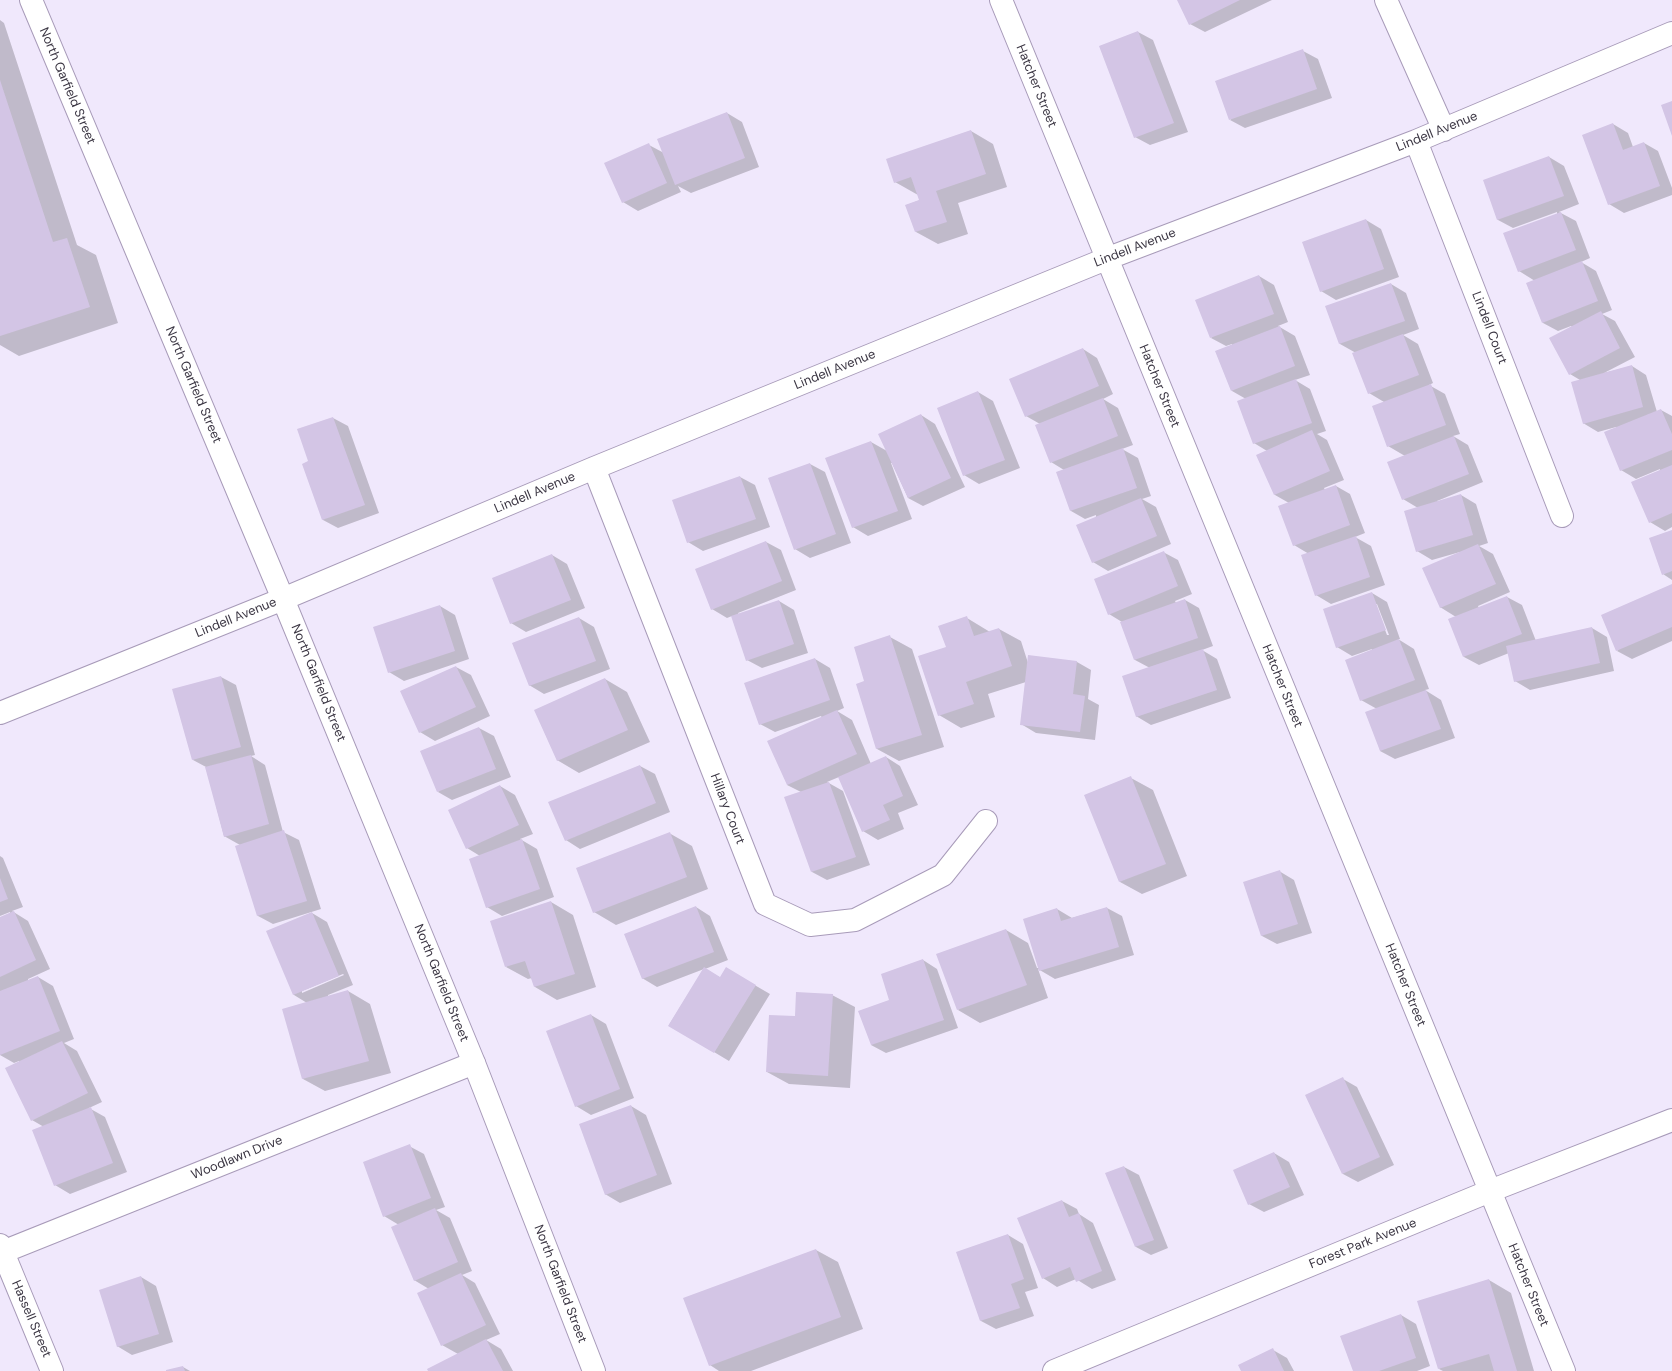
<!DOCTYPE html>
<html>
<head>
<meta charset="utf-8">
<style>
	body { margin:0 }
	canvas { display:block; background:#f0e8fc }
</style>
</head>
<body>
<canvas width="1672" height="1371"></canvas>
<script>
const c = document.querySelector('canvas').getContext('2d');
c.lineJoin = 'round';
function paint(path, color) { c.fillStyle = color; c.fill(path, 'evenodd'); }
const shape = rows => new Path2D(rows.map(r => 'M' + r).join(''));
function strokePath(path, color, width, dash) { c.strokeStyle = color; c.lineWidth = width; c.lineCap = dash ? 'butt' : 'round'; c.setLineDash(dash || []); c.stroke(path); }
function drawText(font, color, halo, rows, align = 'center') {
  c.font = font + ' "DM Sans",sans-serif'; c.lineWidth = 4; c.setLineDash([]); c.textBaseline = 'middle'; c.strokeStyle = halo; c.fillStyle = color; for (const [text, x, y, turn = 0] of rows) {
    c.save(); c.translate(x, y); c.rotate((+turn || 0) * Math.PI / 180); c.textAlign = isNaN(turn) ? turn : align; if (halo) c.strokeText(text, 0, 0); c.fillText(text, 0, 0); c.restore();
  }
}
paint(shape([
	[1178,0,1272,0,1205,32,1190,24],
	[0,20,4,23,77,245,96,255,118,323,19,356,0,345],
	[1138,32,1153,40,1188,132,1150,145,1135,137,1101,47],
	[1303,51,1318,59,1332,98,1245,128,1230,120],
	[727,113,742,122,759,167,691,193,678,186,681,192,638,211,623,202,649,145,664,153],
	[1613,124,1628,133,1633,147,1644,143,1658,151,1672,188,1672,195,1624,213,1609,204],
	[971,131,993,144,1007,187,958,203,968,234,938,244,916,232,907,205,920,200,918,195,895,182],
	[1549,157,1564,166,1579,204,1559,212,1576,221,1590,258,1581,262,1596,271,1612,310,1602,314,1615,321,1635,357,1604,373,1632,366,1646,375,1657,412,1661,410,1672,416,1672,527,1665,531,1650,522,1660,469,1636,479,1621,470,1616,427,1598,432,1583,423,1580,380,1570,374,1572,327,1571,326,1558,331,1543,323,1527,284,1535,281,1519,271,1557,214,1557,212,1513,228,1498,220,1484,181],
	[1366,220,1381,229,1399,277,1336,300,1321,291],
	[1259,276,1274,285,1288,322,1278,326,1295,336,1310,375,1295,380,1310,389,1326,431,1317,434,1327,440,1344,480,1324,488,1325,490,1336,486,1350,494,1365,533,1355,537,1371,546,1385,585,1331,604,1316,595,1309,554,1294,545,1289,503,1275,495,1258,455,1267,451,1254,443,1246,399,1232,391,1232,344,1226,346,1211,338],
	[1391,284,1406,293,1419,329,1403,335,1418,344,1433,383,1429,385,1445,394,1460,434,1453,436,1468,445,1483,482,1437,501,1437,502,1461,495,1476,504,1488,543,1479,546,1493,554,1510,592,1478,606,1479,608,1507,597,1522,605,1536,641,1592,628,1607,637,1614,671,1530,690,1515,681,1509,653,1479,665,1464,657,1456,617,1440,607,1460,552,1432,560,1417,551,1418,508,1403,499,1405,456,1388,446,1384,402,1369,393,1356,353,1340,344,1327,307],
	[1083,349,1097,358,1113,394,1103,399,1118,408,1133,445,1122,449,1138,458,1151,496,1142,499,1156,507,1171,544,1108,571,1093,562,1096,515,1085,519,1071,511,1064,470,1051,462,1040,424,1026,416],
	[978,392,993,401,1020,468,979,484,964,475],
	[921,415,935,424,965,487,923,506,908,498,892,463,891,463,912,519,868,536,853,527,871,442,887,451],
	[333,418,348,426,379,513,338,528,323,520,309,461],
	[810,464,825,472,851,543,810,558,795,549,769,479],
	[740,477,755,485,770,527,703,551,688,542],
	[1672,531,1672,580,1663,574],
	[766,542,781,550,796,590,738,613,739,615,779,601,794,610,808,653,762,668,747,660,732,616,727,618,712,609],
	[1163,552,1178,560,1192,594,1175,601,1176,603,1185,600,1199,608,1213,646,1202,650,1217,659,1231,698,1151,725,1136,716,1150,668,1135,660,1122,622,1109,614],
	[552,555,567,564,585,608,526,632,511,623],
	[1672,585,1672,641,1632,659,1617,651],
	[1372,593,1387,602,1400,639,1398,639,1414,649,1429,689,1425,690,1441,700,1455,738,1395,759,1380,751,1377,709,1361,700,1372,649,1352,656,1337,647],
	[1375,604,1377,604,1389,635,1387,635],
	[440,606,455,615,469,659,404,681,389,672],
	[579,618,594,627,610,669,544,694,529,685],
	[967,618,990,632,999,629,1021,641,1028,663,1077,662,1091,670,1088,699,1099,705,1095,740,1036,733,1021,724,1026,682,988,694,995,717,961,728,939,715,947,647],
	[890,637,912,649,944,747,899,761,877,749,857,685,866,682],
	[815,659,830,668,844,708,837,711,852,720,871,764,886,757,900,766,918,805,898,813,904,829,878,840,863,831,839,777,827,782,843,791,870,865,827,880,812,872,801,792,787,785,822,718,821,716,775,732,760,724],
	[456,667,471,675,490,716,435,741,420,732],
	[221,677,236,685,255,755,251,756,265,765,283,832,299,840,321,909,273,924,258,916,240,845,224,836,206,767,193,760],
	[605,679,627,692,650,742,579,773,557,760],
	[479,728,494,736,511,777,452,800,438,792],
	[640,766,655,774,670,812,580,849,566,840],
	[1131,778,1153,790,1187,876,1142,894,1120,882],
	[500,786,515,795,533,834,520,839,537,849,554,897,502,916,487,907,480,856,467,848],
	[669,833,692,846,708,889,616,925,594,912],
	[0,856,3,858,23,907,12,911,28,921,50,969,28,979,28,981,38,977,53,986,74,1039,64,1043,77,1051,102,1102,89,1108,105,1117,127,1172,70,1194,55,1185,44,1127,32,1120,19,1061,14,1063,0,1055,0,918,10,914,10,912,0,916],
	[1279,871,1294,880,1312,933,1277,944,1262,936,1244,883],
	[551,902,573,915,596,987,557,1000,535,987,532,978,528,979,506,967],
	[696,907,710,916,728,960,705,969,721,978,727,969,770,994,729,1061,669,1025,704,969,657,987,642,978],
	[1107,908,1122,916,1134,955,1055,979,1038,969,1048,998,980,1023,958,1010,1006,930,1028,943,1037,968,1039,968,1057,909,1072,918],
	[312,913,327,922,353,985,328,995,328,997,348,991,370,1004,391,1073,325,1091,303,1079,307,1003,294,995,268,932],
	[343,974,344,975,302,993,302,991],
	[923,960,937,969,958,1028,886,1053,871,1045,891,1000],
	[832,995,855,1007,850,1088,789,1084,767,1072],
	[591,1015,606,1024,634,1098,591,1115,576,1106],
	[1343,1079,1357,1087,1394,1165,1358,1182,1343,1174,1306,1095],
	[631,1106,646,1115,672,1184,620,1203,605,1194],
	[409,1146,424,1154,445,1207,436,1210,450,1218,472,1271,462,1275,475,1283,500,1334,486,1340,501,1349,513,1371,429,1371,458,1354,442,1345,429,1289,414,1280,399,1225,384,1216],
	[1274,1153,1289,1162,1304,1195,1264,1212,1249,1204],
	[1124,1167,1139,1175,1168,1248,1151,1255,1136,1247,1107,1174],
	[1062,1201,1077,1209,1079,1214,1093,1223,1116,1280,1092,1289,1076,1279,1057,1287,1043,1278],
	[1008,1235,1023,1244,1038,1288,1025,1292,1034,1316,996,1329,981,1321,957,1253],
	[816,1250,838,1262,863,1329,751,1371,719,1371,710,1365],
	[141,1277,156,1286,173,1342,132,1355,117,1346],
	[1489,1280,1511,1293,1534,1371,1443,1371,1439,1369],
	[1401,1315,1416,1324,1430,1366,1417,1371,1354,1371],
	[1273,1350,1287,1358,1294,1371,1242,1371],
	[183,1367,190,1371,168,1371]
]), '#0003');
paint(shape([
	[1177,0,1240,0,1189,25],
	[1138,31,1174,123,1134,138,1099,46],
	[1303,49,1317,89,1229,120,1215,81],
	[0,80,53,242,67,238,90,307,0,336],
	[1672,101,1672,136,1661,105],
	[727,112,745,158,675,185,657,139],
	[1613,123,1623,150,1644,142,1660,186,1608,205,1582,135],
	[971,130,986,174,936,191,947,222,915,232,905,205,919,200,911,177,894,183,886,159],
	[649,143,667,183,622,203,604,163],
	[1549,156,1564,196,1497,220,1483,180],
	[1561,212,1576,250,1518,272,1503,233],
	[1366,219,1384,269,1320,292,1302,242],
	[1582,261,1598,301,1542,323,1526,283],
	[1259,275,1274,314,1210,338,1195,300],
	[1391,283,1405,321,1339,344,1325,306],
	[1601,311,1620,348,1569,375,1549,338],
	[1280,326,1295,366,1231,391,1215,351],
	[1403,334,1419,375,1368,394,1352,353],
	[1083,348,1099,386,1025,417,1009,379],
	[1632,365,1643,407,1583,424,1571,382],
	[1296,379,1312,423,1253,444,1237,401],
	[1431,384,1446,425,1387,447,1372,406],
	[978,391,1005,460,963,476,937,408],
	[1103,398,1118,436,1050,463,1035,425],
	[1661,409,1672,434,1672,450,1620,471,1604,432],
	[921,414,951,478,908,498,878,434],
	[333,417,365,505,322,520,302,464,308,461,297,429],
	[1312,430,1330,471,1274,495,1256,455],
	[1454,436,1469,474,1402,500,1387,462],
	[871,441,898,511,852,528,825,458],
	[1123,448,1137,488,1070,511,1056,472],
	[810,463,836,534,794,550,768,478],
	[1672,465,1672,513,1649,523,1631,482],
	[740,476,756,519,687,543,672,500],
	[1336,485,1350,525,1293,546,1278,506],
	[1461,494,1473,535,1416,552,1404,511],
	[1141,498,1157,536,1092,563,1076,525],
	[1672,530,1672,571,1662,575,1649,538],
	[1356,536,1370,577,1315,596,1301,555],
	[766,541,782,581,711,610,695,569],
	[1478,544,1496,584,1440,608,1422,568],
	[1164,551,1178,586,1108,615,1094,579],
	[552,554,571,600,510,624,492,578],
	[1672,584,1672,627,1616,651,1601,615],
	[1372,592,1386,630,1336,648,1323,609],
	[1507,596,1522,634,1463,657,1448,619],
	[1185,599,1198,638,1134,660,1120,622],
	[779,600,794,644,746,661,731,616],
	[440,605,455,651,388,673,373,627],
	[967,616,974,636,999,628,1012,666,966,682,974,704,938,716,918,656,946,647,938,626],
	[579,617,596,661,529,686,512,643],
	[1592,627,1600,663,1514,682,1506,646],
	[890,635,922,735,876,749,856,684,864,681,854,647],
	[1399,639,1415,680,1360,701,1345,660],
	[1203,649,1217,690,1136,717,1122,676],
	[1028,655,1077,661,1073,694,1085,696,1080,732,1020,725],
	[815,658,830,700,759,725,744,683],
	[456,666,476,707,419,733,400,691],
	[221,676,241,747,192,760,172,689],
	[605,678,628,730,557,761,534,710],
	[1426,690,1441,729,1380,751,1365,712],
	[837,710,857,754,787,785,767,741],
	[479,727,496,769,437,792,420,751],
	[251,755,269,824,224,837,205,767],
	[886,756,903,796,883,805,890,820,862,832,838,777],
	[640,765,656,803,565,841,548,802],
	[1131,776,1166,864,1119,882,1084,795],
	[829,782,856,857,811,872,784,797],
	[500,785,519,825,466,849,448,810],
	[284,830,307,901,257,916,235,846],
	[670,832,687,877,593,913,576,868],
	[522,839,540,889,486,908,469,859],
	[1280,870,1298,924,1261,936,1243,882],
	[0,878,8,899,0,902],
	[551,901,575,974,534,987,525,961,505,967,490,921],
	[696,906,714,952,642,979,624,934],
	[1107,907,1119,947,1039,971,1023,919,1057,908,1061,921],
	[14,911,36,960,0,977,0,917],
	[312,912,339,976,293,995,266,931],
	[1006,929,1027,985,957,1010,936,954],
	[923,959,944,1020,871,1045,858,1011,889,1000,881,974],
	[704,967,720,977,726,967,756,985,714,1053,668,1026],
	[38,976,60,1031,0,1055,0,991],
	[348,990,369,1061,302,1079,282,1009],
	[796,992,833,994,828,1076,766,1072,769,1015,795,1016],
	[591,1014,620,1089,575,1107,546,1031],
	[62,1041,88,1093,31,1121,5,1068],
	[1343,1077,1380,1157,1342,1174,1305,1095],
	[631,1105,657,1175,605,1195,579,1124],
	[91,1107,113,1163,54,1186,32,1130],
	[410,1144,431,1198,383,1217,363,1162],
	[1274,1152,1290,1187,1248,1205,1233,1170],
	[1124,1166,1154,1240,1135,1247,1105,1173],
	[1062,1200,1069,1217,1079,1213,1102,1271,1076,1282,1070,1267,1042,1279,1017,1218],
	[435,1208,458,1262,414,1281,391,1227],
	[1008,1234,1024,1279,1011,1284,1020,1308,980,1321,956,1252],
	[816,1249,841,1317,709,1366,683,1298],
	[461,1273,486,1325,441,1346,417,1293],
	[141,1276,159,1334,117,1347,99,1290],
	[1489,1279,1517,1371,1494,1371,1489,1354,1438,1369,1417,1301],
	[1401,1314,1416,1358,1379,1371,1353,1371,1340,1336],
	[486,1339,503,1371,428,1371,427,1369],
	[1273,1348,1284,1371,1241,1371,1238,1365],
	[183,1366,185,1371,166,1371,166,1370]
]), '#d3c5e5');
const minor = shape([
	[1001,0,1564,1371],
	[1386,0,1444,130],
	[1416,141,1562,516],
	[594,468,765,904,810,925,855,920,943,875,986,821],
	[0,713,283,599,594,468,1106,259,1416,141,1672,33],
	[0,1245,52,1371],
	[0,1253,474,1063],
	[1054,1371,1490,1191,1672,1120]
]);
const tertiary = shape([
	[31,0,283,599,474,1063,594,1371]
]);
strokePath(minor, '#a89bb9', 24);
strokePath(tertiary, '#a89bb9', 24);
strokePath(minor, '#fff', 22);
strokePath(tertiary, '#fff', 22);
drawText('13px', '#3b3643', '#fff', [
	["North Garfield Street",67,86,67],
	["Hatcher Street",1036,86,68],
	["Lindell Avenue",1437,132,-22],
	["Lindell Avenue",1135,248,-21],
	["Lindell Court",1489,328,69],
	["Lindell Avenue",835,370,-22],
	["North Garfield Street",193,385,67],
	["Hatcher Street",1159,386,68],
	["Lindell Avenue",535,493,-23],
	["Lindell Avenue",236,618,-22],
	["North Garfield Street",318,683,68],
	["Hatcher Street",1282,686,68],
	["Hillary Court",727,809,69],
	["North Garfield Street",441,983,68],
	["Hatcher Street",1405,985,68],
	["Woodlawn Drive",237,1158,-22],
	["Forest Park Avenue",1363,1244,-22],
	["North Garfield Street",560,1284,69],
	["Hatcher Street",1528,1285,68],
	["Hassell Street",31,1319,67]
]);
</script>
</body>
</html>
